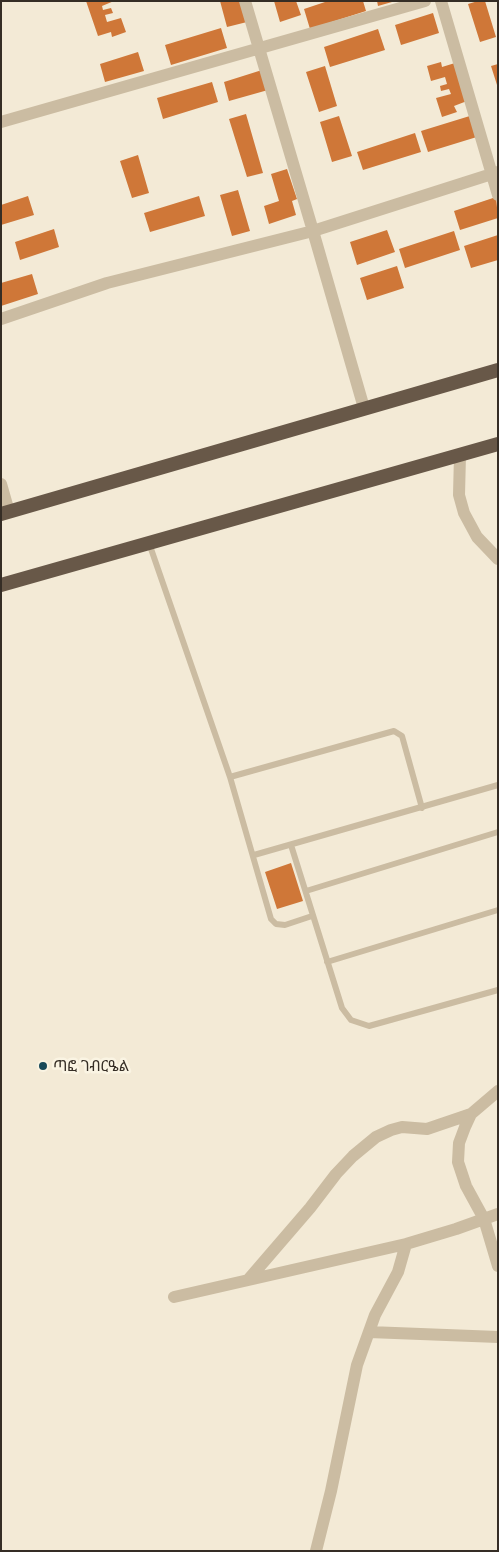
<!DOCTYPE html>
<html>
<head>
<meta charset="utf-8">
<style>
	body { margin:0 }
	#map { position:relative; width:499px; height:1552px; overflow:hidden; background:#f3ead6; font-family:Raleway,sans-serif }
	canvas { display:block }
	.frame { position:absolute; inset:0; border:2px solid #352d25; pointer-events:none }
</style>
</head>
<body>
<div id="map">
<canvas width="499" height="1552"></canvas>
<div class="frame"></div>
</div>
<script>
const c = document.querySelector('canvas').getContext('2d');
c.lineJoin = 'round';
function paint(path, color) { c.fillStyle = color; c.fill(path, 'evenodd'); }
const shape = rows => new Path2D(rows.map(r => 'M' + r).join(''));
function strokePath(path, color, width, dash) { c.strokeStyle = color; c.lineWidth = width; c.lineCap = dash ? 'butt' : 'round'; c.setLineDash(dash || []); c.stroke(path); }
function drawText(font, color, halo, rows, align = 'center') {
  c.font = font + ' Raleway,"Noto Sans Ethiopic",sans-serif'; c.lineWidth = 5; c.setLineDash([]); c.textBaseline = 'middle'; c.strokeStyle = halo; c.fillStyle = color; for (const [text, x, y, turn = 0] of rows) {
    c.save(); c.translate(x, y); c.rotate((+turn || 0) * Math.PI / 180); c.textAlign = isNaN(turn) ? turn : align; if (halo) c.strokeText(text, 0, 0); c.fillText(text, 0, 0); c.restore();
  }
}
paint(shape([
	[86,1,114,1,102,6,103,10,111,8,113,13,105,15,107,22,121,18,126,32,112,37,111,32,98,36],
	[220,1,241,1,247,22,227,27],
	[274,1,296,1,301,15,280,22],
	[328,1,363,1,366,11,310,29,304,9],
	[377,1,392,1,392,2,378,6],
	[478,1,485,1,496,37,480,42,468,4],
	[433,13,439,33,401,45,395,25],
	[221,28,227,48,171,65,165,45],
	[378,29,385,50,330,67,324,47],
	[138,52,144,71,105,82,100,64],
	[441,62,442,67,455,63,467,101,454,106,457,112,442,117,436,98,451,94,449,89,441,91,440,86,447,84,445,77,431,81,427,66],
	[498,64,498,85,497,85,491,66],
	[325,66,337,106,319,112,306,72],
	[262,70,268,90,229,101,224,82],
	[212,82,218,102,163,119,157,98],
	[246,114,263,173,247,177,229,119],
	[473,115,480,136,428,152,421,131],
	[339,116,352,156,332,162,320,122],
	[415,133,421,152,363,170,357,152],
	[138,155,149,193,132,198,120,161],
	[287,169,297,199,292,201,296,215,269,224,264,206,279,201,271,174],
	[238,190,250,231,232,236,220,195],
	[28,196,34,215,1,225,1,205],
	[199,196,205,216,150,232,144,213],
	[496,197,498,218,460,230,454,211],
	[54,229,59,247,20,260,15,242],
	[387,230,395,252,357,265,350,242],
	[454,231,460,250,405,268,399,249],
	[498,235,498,260,471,268,464,246],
	[397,266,404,288,367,300,360,278],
	[32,274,38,294,1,306,1,283],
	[291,863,303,901,277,909,265,872]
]), '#cf7738');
strokePath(shape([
	[149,543,230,777,271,919,276,924,285,925,312,916],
	[230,777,394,731,402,736,422,808],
	[291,845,342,1008,351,1020,369,1026,498,990],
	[254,855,498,785],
	[306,891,498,832],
	[327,962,498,910]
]), '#cbbca2', 6);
strokePath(shape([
	[245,1,313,231,364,408],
	[441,1,498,195],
	[1,122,425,1],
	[1,319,107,283,313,231,498,172],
	[460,455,459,495,464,513,477,537,498,559],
	[1,484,9,512],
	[498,1091,471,1114,465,1127,459,1143,458,1162,466,1186,484,1219,498,1266],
	[248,1280,310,1208,336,1174,353,1156,376,1137,391,1130,402,1127,427,1129,471,1114],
	[174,1297,406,1244,456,1229,498,1214],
	[369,1332,498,1337],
	[316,1551,331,1491,357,1365,375,1315,398,1272,406,1244]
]), '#cbbca2', 12);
strokePath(shape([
	[1,514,498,370],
	[1,585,498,444]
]), '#685848', 14);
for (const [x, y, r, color] of [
	[43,1066,5,"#184959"]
]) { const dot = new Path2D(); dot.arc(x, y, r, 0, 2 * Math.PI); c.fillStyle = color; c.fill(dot); strokePath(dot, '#faf4e3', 2); }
drawText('15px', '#352d25', '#faf4e3', [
	["ጣፎ ገብርዔል",53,1066]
], 'left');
</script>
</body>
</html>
